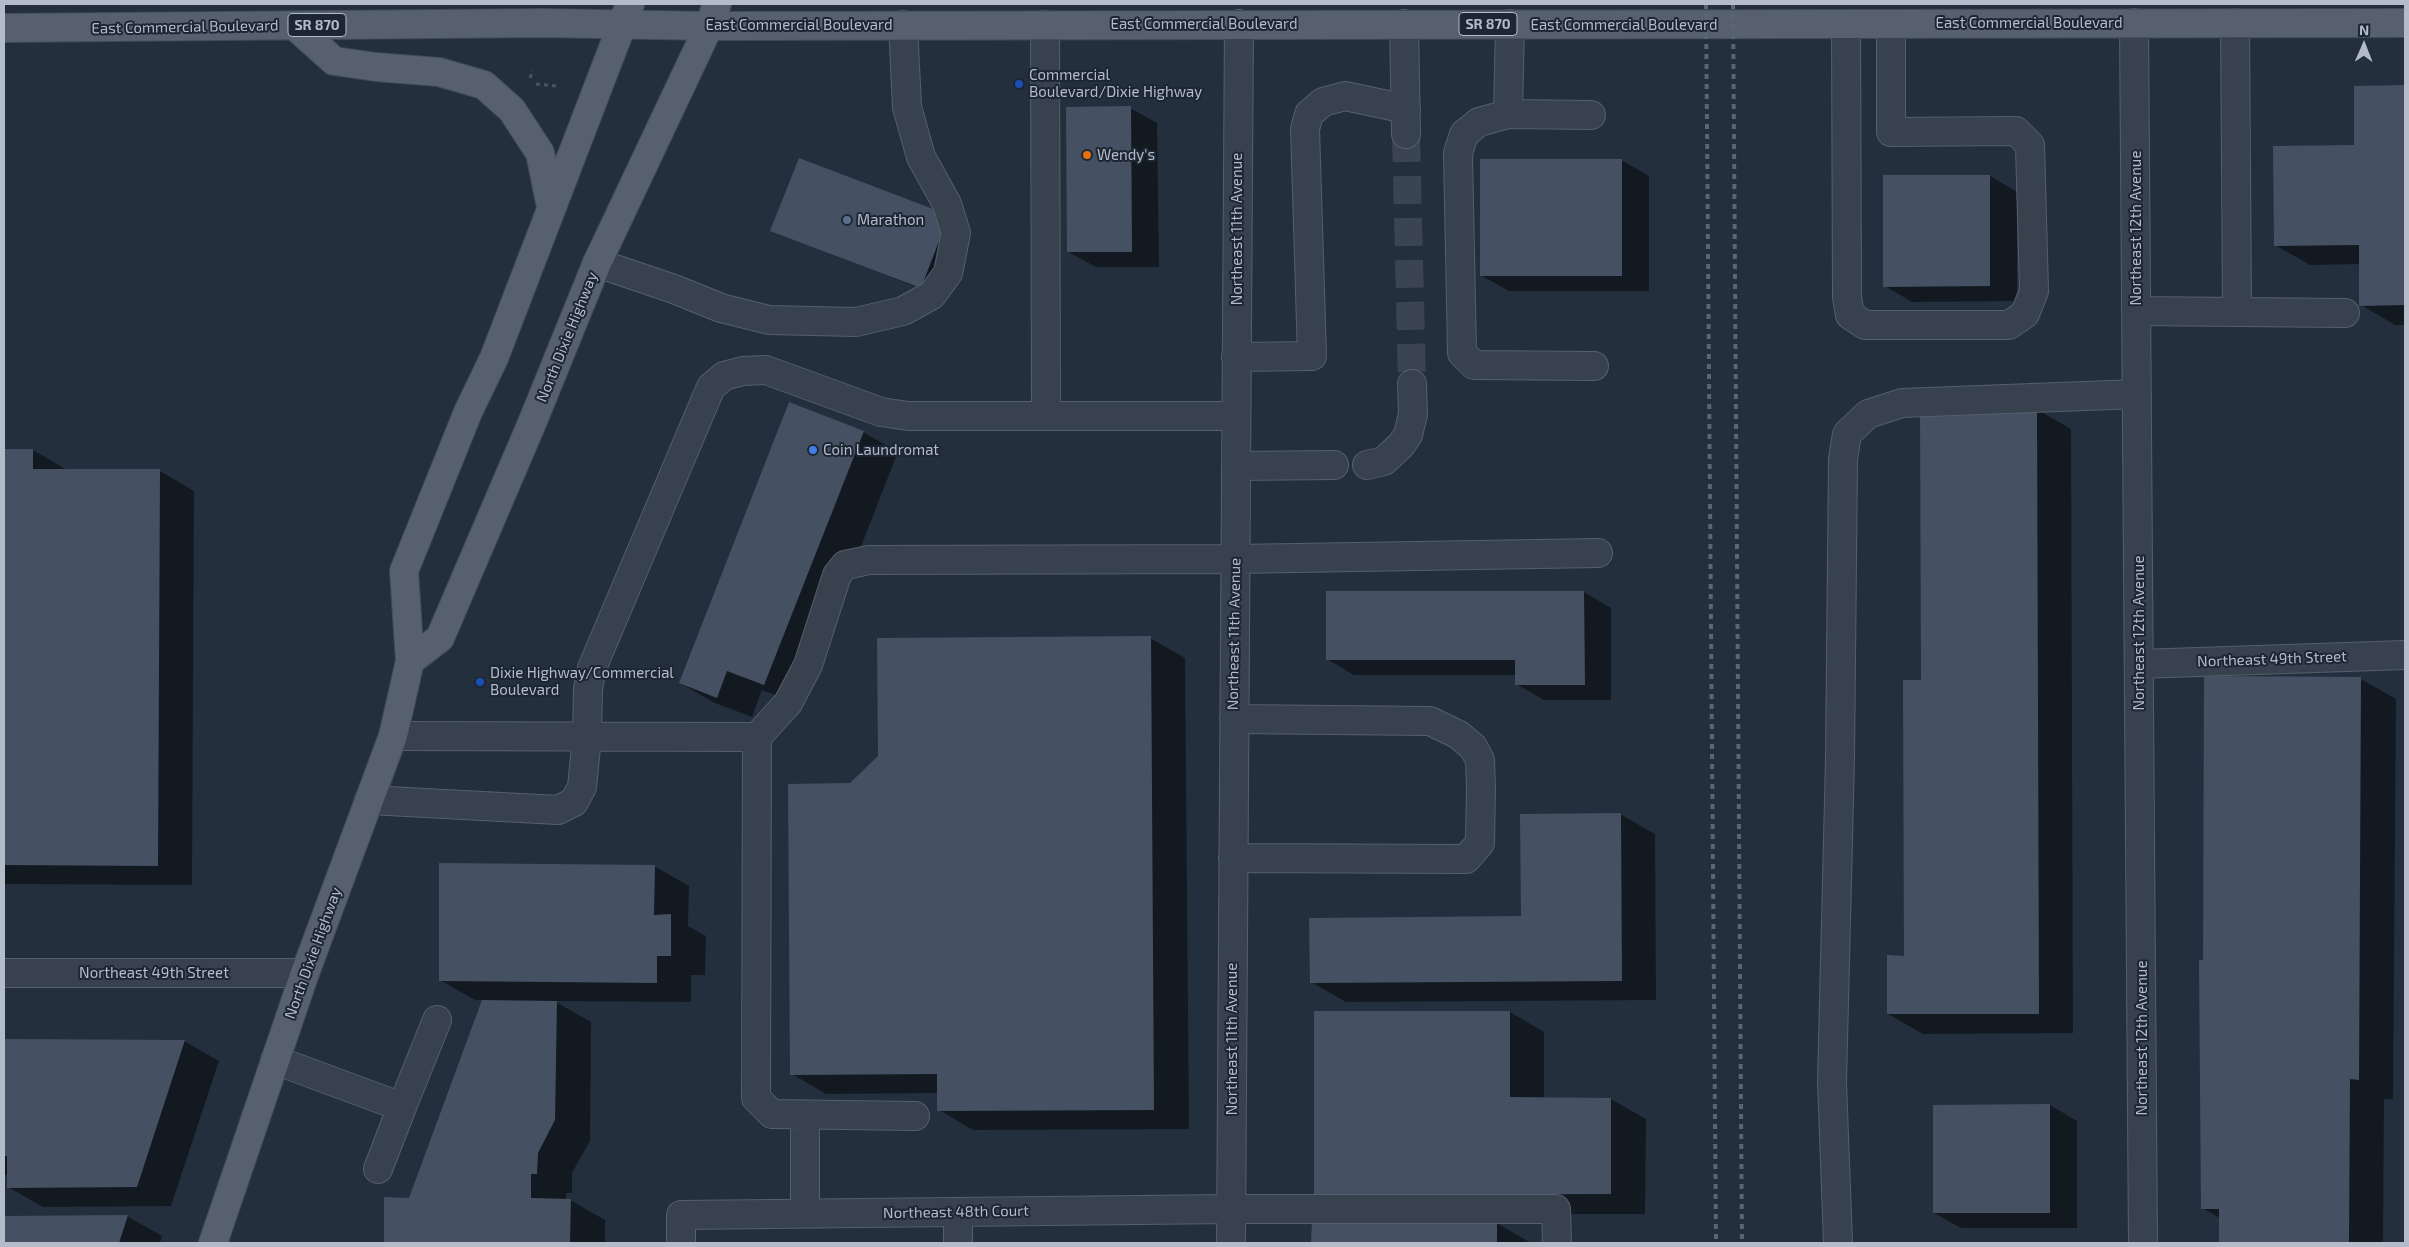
<!DOCTYPE html>
<html>
<head>
<meta charset="utf-8">
<style>
	body { margin:0 }
	#map { position:relative; width:2409px; height:1247px; overflow:hidden; background:#242f3e; font-family:"Exo 2",sans-serif }
	canvas { display:block }
	.frame { position:absolute; inset:0; border:5px solid #b4bcc9; pointer-events:none }
	.north { position:absolute; left:2339px; top:20px; width:50px; height:50px; -webkit-text-stroke:4px #1d2633; paint-order:stroke; rotate:1deg; font-size:14px; font-weight:700; line-height:20px; text-align:center; color:#b4bcc9 }
	.north::after { content:''; display:block; margin:auto; width:18px; height:22px; background:#b4bcc9; clip-path:polygon(50% 0,100% 100%,50% 72%,0 100%) }
</style>
</head>
<body>
<div id="map">
<canvas width="2409" height="1247"></canvas>
<div class="frame"></div>
<div class="north">N</div>
</div>
<script>
const c = document.querySelector('canvas').getContext('2d');
c.lineJoin = 'round';
function paint(path, color) { c.fillStyle = color; c.fill(path, 'evenodd'); }
const shape = rows => new Path2D(rows.map(r => 'M' + r).join(''));
function strokePath(path, color, width, dash) { c.strokeStyle = color; c.lineWidth = width; c.lineCap = dash ? 'butt' : 'round'; c.setLineDash(dash || []); c.stroke(path); }
function drawText(font, color, halo, rows, align = 'center') {
  c.font = font + ' "Exo 2",sans-serif'; c.lineWidth = 4; c.setLineDash([]); c.textBaseline = 'middle'; c.strokeStyle = halo; c.fillStyle = color; for (const [text, x, y, turn = 0] of rows) {
    c.save(); c.translate(x, y); c.rotate((+turn || 0) * Math.PI / 180); c.textAlign = isNaN(turn) ? turn : align; if (halo) c.strokeText(text, 0, 0); c.fillText(text, 0, 0); c.restore();
  }
}
paint(shape([
	[2405,86,2405,325,2395,325,2361,305,2360,264,2310,265,2275,245,2355,146,2355,87],
	[1130,108,1157,123,1159,267,1096,267,1068,252],
	[1621,160,1649,176,1649,291,1509,291,1482,276],
	[1990,176,2017,192,2017,301,1912,302,1885,286],
	[949,216,930,292,772,231],
	[2036,409,2071,429,2073,1033,1923,1034,1888,1014,1905,957,1922,681],
	[863,432,898,452,799,704,762,690,752,717,715,703,680,683],
	[4,450,33,450,67,470,160,471,194,491,192,885,4,884],
	[1327,592,1584,592,1611,608,1611,700,1544,700,1516,684,1516,675,1354,675,1327,659],
	[1150,638,1185,658,1189,1129,973,1130,939,1110,938,1093,826,1094,792,1074,851,785],
	[2205,677,2361,679,2396,699,2393,1099,2384,1099,2383,1243,2220,1243,2220,1218,2202,1208],
	[1620,814,1655,834,1656,1000,1346,1002,1311,982,1523,917],
	[654,866,689,886,688,926,706,936,705,975,691,975,691,1002,554,1001,591,1022,590,1141,572,1173,572,1193,566,1193,566,1200,570,1200,605,1220,605,1243,385,1243,385,1199,410,1199,483,1000,475,1000,440,980],
	[1510,1012,1544,1032,1544,1099,1611,1099,1646,1119,1645,1214,1350,1214,1315,1194],
	[4,1040,184,1041,219,1061,171,1206,43,1207,8,1187,8,1175,4,1175],
	[2050,1105,2077,1121,2077,1228,1961,1228,1934,1213],
	[127,1216,162,1236,160,1243,4,1243,4,1217],
	[1313,1223,1497,1223,1531,1243,1313,1243]
]), '#0007');
paint(shape([
	[2405,85,2405,305,2359,306,2359,245,2274,246,2273,146,2354,145,2354,86],
	[1131,106,1132,252,1067,252,1066,107],
	[799,158,949,215,921,288,770,231],
	[1480,159,1622,159,1622,276,1480,276],
	[1883,175,1990,175,1990,286,1883,287],
	[789,402,864,431,764,685,727,671,717,698,679,683],
	[2037,408,2039,1014,1887,1014,1887,955,1904,956,1903,680,1921,680,1920,409],
	[4,449,33,449,33,469,160,469,158,866,4,865],
	[1326,591,1584,591,1585,685,1515,685,1515,660,1326,660],
	[1151,636,1154,1110,937,1111,937,1074,790,1075,788,784,850,783,878,756,877,638],
	[2204,676,2361,677,2359,1080,2350,1079,2349,1243,2219,1243,2219,1209,2201,1209,2199,960,2203,960],
	[1621,813,1622,981,1310,983,1309,918,1521,916,1520,814],
	[439,863,655,865,654,915,671,914,671,956,657,956,657,983,439,981],
	[482,1000,557,1001,555,1120,538,1153,537,1174,531,1174,531,1198,571,1199,570,1243,384,1243,384,1197,409,1198],
	[1314,1011,1510,1011,1510,1097,1611,1098,1611,1194,1314,1195],
	[4,1039,185,1040,137,1187,7,1188,7,1156,4,1156],
	[2050,1104,2050,1213,1933,1213,1933,1105],
	[128,1215,119,1243,4,1243,4,1216],
	[1312,1222,1497,1222,1497,1243,1311,1243]
]), '#455162');
strokePath(shape([
	[1406,134,1412,384]
]), '#3a4453', 28, [28, 14]);
const minor = shape([
	[2134,23,2143,1243],
	[2235,23,2237,312],
	[1404,24,1406,134],
	[1510,24,1508,114,1591,115],
	[1846,24,1847,297,1850,315,1865,325,2009,325,2025,314,2034,291,2030,145,2016,131,1891,132,1891,24],
	[1045,25,1046,416],
	[1508,114,1479,122,1464,134,1458,153,1462,353,1474,365,1594,366],
	[597,263,674,289,721,308,769,320,856,322,903,311,932,295,948,273,956,233,947,204,921,157,907,107,903,25],
	[2136,311,2345,313],
	[1236,357,1312,356,1305,129,1309,114,1323,102,1345,96,1406,109],
	[1367,465,1384,461,1401,445,1408,435,1413,414,1412,384],
	[1236,466,1334,465],
	[2139,664,2405,655],
	[393,736,757,737,756,1098,772,1114,915,1116],
	[757,737,788,703,808,665,837,575,845,565,869,560,1235,559,1598,553],
	[369,800,558,810,574,802,582,787,587,737,588,689,592,668,711,387,724,376,743,371,766,370,881,412,908,416,1236,416],
	[1233,858,1466,859,1480,843,1481,787,1480,760,1473,747,1459,735,1430,721,1234,719],
	[4,973,305,973],
	[275,1060,402,1107,378,1169],
	[402,1107,437,1020],
	[958,1212,958,1243],
	[805,1213,805,1115],
	[681,1243,681,1215,1230,1209,1556,1209,1557,1243],
	[1231,1243,1239,24],
	[1838,1243,1832,1082,1840,759,1843,459,1847,434,1868,414,1902,403,2137,394]
]);
const major = shape([
	[295,26,334,61,376,67,439,72,484,85,512,110,540,153,551,207],
	[4,28,544,23,709,26,2405,23],
	[410,661,440,638,532,423,597,263,709,26,717,4],
	[213,1243,305,973,393,736,410,661,404,571,468,412,494,358,630,4]
]);
strokePath(minor, '#565f6c', 30);
strokePath(major, '#414a57', 30);
strokePath(shape([
	[530,78,533,70],
	[536,84,556,86]
]), '#44595c', 3, [4, 4]);
strokePath(minor, '#38414e', 28);
strokePath(major, '#56606e', 28);
strokePath(shape([
	[1706,4,1716,1243],
	[1733,4,1742,1243]
]), '#5a6575', 4, [5, 5]);
for (const [x, y, r, color] of [
	[1019,84,5,"#1a4fb4"],
	[1087,155,5,"#e8710a"],
	[847,220,5,"#5c6f8a"],
	[813,450,5,"#3f7fe0"],
	[480,682,5,"#1a4fb4"]
]) { const dot = new Path2D(); dot.arc(x, y, r, 0, 2 * Math.PI); c.fillStyle = color; c.fill(dot); strokePath(dot, '#1d2633', 2); }
for (const [x, y, w] of [
	[1488,24,58],
	[317,25,58]
]) { const box = new Path2D(); box.roundRect(x - w / 2, y - 11.5, w, 23, 4); c.fillStyle = '#1d2633'; c.fill(box); strokePath(box, '#b4bcc9', 1); }
drawText('bold 14px', '#b4bcc9', null, [
	["SR 870",1488,24],
	["SR 870",317,25]
]);
drawText('15px', '#b4bcc9', '#1d2633', [
	["East Commercial Boulevard",2029,23],
	["East Commercial Boulevard",1204,24],
	["East Commercial Boulevard",799,25],
	["East Commercial Boulevard",1624,25],
	["East Commercial Boulevard",185,27,-1],
	["Northeast 12th Avenue",2136,228,-90],
	["Northeast 11th Avenue",1237,229,-90],
	["North Dixie Highway",567,337,-68],
	["Northeast 12th Avenue",2139,633,-90],
	["Northeast 11th Avenue",1234,634,-89],
	["Northeast 49th Street",2272,659,-2],
	["North Dixie Highway",313,953,-70],
	["Northeast 49th Street",154,973],
	["Northeast 12th Avenue",2142,1038,-90],
	["Northeast 11th Avenue",1232,1039,-90],
	["Northeast 48th Court",956,1212,-1]
]);
drawText('15px', '#b4bcc9', '#1d2633', [
	["Commercial",1029,75],
	["Boulevard/Dixie Highway",1029,92],
	["Wendy's",1097,155],
	["Marathon",857,220],
	["Coin Laundromat",823,450],
	["Dixie Highway/Commercial",490,673],
	["Boulevard",490,690]
], 'left');
</script>
</body>
</html>
